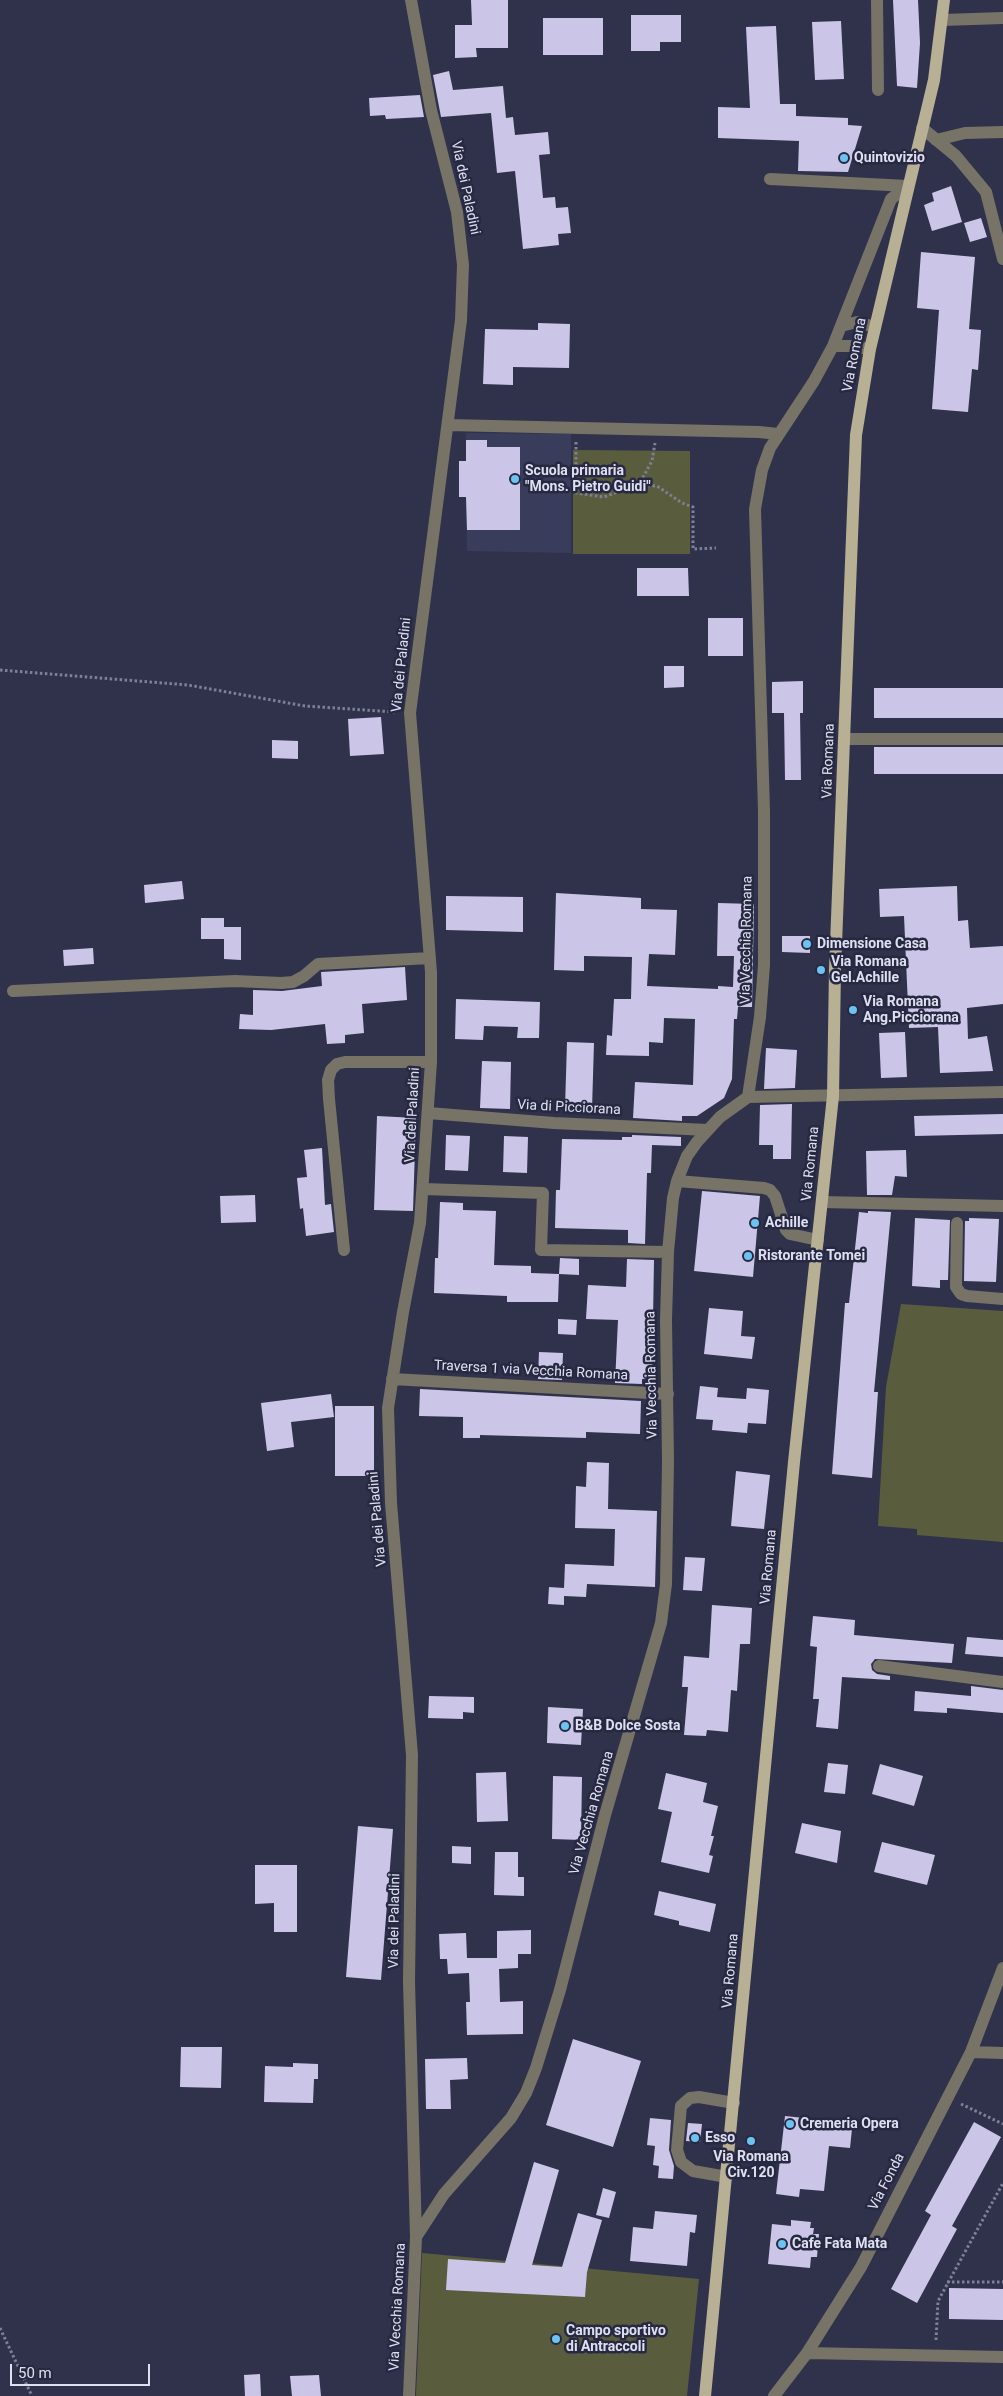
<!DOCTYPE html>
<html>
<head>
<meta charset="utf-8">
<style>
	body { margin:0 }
	#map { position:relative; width:1003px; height:2396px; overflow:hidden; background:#30324c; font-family:Roboto,sans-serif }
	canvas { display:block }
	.scale { position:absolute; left:10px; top:2364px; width:140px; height:22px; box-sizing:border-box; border:2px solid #dee0f1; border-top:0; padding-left:6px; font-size:15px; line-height:18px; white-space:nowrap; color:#dee0f1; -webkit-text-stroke:4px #272841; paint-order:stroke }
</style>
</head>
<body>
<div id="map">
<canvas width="1003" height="2396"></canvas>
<div class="scale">50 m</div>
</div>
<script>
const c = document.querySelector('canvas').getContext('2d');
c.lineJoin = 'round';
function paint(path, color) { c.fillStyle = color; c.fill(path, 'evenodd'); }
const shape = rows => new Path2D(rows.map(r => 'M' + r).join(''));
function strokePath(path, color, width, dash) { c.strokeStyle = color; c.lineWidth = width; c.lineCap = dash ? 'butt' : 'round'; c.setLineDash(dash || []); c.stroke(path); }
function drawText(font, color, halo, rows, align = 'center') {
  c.font = font + ' Roboto,sans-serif'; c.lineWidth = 5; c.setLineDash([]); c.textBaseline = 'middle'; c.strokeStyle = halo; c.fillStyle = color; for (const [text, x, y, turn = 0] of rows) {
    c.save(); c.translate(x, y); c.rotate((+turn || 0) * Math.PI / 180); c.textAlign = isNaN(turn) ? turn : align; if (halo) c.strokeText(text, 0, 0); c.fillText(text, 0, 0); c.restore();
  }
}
paint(shape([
	[466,433,571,434,571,553,467,551,466,497,459,461,466,461]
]), '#3a3c5c');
paint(shape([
	[573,450,690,451,690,554,573,554],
	[901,1304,1003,1311,1003,1542,917,1535,917,1529,878,1526,886,1387],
	[422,2253,699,2279,687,2396,416,2396]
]), '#5a5d3d');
paint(shape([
	[471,0,508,0,508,48,476,48,477,57,455,58,455,25,472,25],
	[893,0,918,0,920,43,917,88,897,86],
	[631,15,681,15,681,42,660,42,660,51,631,51],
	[543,18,603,18,603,55,543,55],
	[841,21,844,79,815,80,812,22],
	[776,26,780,104,796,104,796,116,848,118,848,125,862,126,848,172,798,171,799,141,718,138,718,107,750,108,746,27],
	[449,71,453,90,503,86,506,118,513,117,515,135,548,132,550,154,539,155,543,198,555,197,556,208,568,207,571,233,558,234,559,245,523,249,515,171,497,173,491,113,441,117,433,75],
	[420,95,424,117,386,119,385,115,370,116,369,98],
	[951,186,962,222,932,231,924,205,934,201,932,193],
	[981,218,987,237,970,242,964,223],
	[921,252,975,257,969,329,981,330,978,370,972,369,968,412,932,409,939,310,917,308],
	[538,323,570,324,569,368,513,367,513,385,483,384,485,329,538,330],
	[466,440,487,440,487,447,520,447,520,530,467,530,466,497,459,497,459,461,466,461],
	[637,568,688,568,689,596,637,596],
	[708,618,743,618,743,656,708,656],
	[664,666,684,666,684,687,664,688],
	[803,681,803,713,800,713,801,780,785,780,784,713,772,713,772,682],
	[874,688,1003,688,1003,718,874,718],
	[381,717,384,754,350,756,348,719],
	[272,740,298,741,298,759,272,758],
	[874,747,1003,747,1003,774,874,774],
	[182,881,184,899,145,903,144,885],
	[957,886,958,921,968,920,970,948,1003,946,1003,1004,967,1008,968,1039,987,1036,993,1071,940,1073,938,1027,909,1028,904,916,880,917,879,889],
	[556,893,641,898,641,909,677,910,675,955,649,954,647,986,718,989,718,986,733,987,734,956,717,956,718,903,754,904,752,1007,738,1007,737,1019,734,1019,732,1079,724,1098,697,1116,682,1116,682,1121,633,1118,635,1082,693,1085,695,1019,664,1018,663,1043,649,1042,649,1056,606,1055,607,1035,612,1036,614,999,631,999,632,957,584,956,584,971,554,970],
	[446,896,523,897,523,932,446,930],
	[201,918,224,918,224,933,224,927,241,927,241,960,224,959,224,939,201,939],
	[782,936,810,936,810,953,782,952],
	[93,948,94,964,64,966,63,950],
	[405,967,407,1000,362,1004,364,1033,345,1035,345,1043,327,1044,325,1024,271,1030,239,1029,240,1014,253,1015,253,990,282,991,322,986,321,972],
	[456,999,540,1002,539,1038,517,1038,518,1027,484,1026,483,1040,455,1039],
	[905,1032,907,1077,881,1078,879,1033],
	[567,1042,594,1043,592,1109,565,1108],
	[766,1048,797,1050,795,1088,764,1089],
	[482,1061,511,1062,510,1109,480,1108],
	[792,1104,791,1159,773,1159,773,1145,759,1145,760,1105],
	[1003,1114,1003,1134,915,1136,914,1116],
	[377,1116,416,1118,413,1211,374,1210],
	[446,1135,470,1136,468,1171,445,1170],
	[632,1135,681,1137,681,1146,652,1145,651,1173,647,1173,645,1244,628,1243,628,1230,555,1228,556,1190,560,1190,562,1139,622,1140,622,1137,632,1137],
	[504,1136,528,1137,527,1173,503,1172],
	[322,1148,325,1205,331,1204,334,1232,306,1236,303,1208,300,1209,297,1178,307,1177,304,1150],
	[906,1150,907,1177,895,1176,892,1195,867,1195,866,1151],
	[702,1191,760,1196,753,1277,694,1271],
	[255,1195,256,1222,221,1223,220,1196],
	[440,1202,463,1203,463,1210,496,1211,494,1265,531,1266,531,1273,559,1274,558,1302,507,1302,507,1296,434,1293,435,1258,438,1258],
	[868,1211,891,1212,874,1392,878,1392,872,1478,832,1474,845,1303,849,1303,859,1212,868,1213],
	[915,1218,950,1220,948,1280,940,1280,940,1288,912,1286],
	[969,1218,999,1219,996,1282,964,1281,965,1221,969,1221],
	[560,1258,579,1259,579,1275,559,1274],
	[627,1259,654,1260,652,1379,642,1379,642,1384,615,1383,618,1320,586,1319,588,1285,626,1287],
	[709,1308,743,1311,741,1336,755,1337,752,1359,704,1354],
	[558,1319,577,1320,576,1335,558,1334],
	[539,1352,563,1353,562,1380,538,1379],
	[700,1386,718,1388,717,1397,746,1399,747,1388,769,1390,766,1424,748,1423,747,1433,712,1430,713,1420,696,1419],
	[420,1389,641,1401,640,1434,586,1432,586,1438,480,1435,480,1438,463,1438,463,1417,419,1416],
	[331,1394,334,1417,291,1422,294,1447,267,1451,261,1403],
	[335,1406,374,1406,374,1476,335,1476],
	[587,1462,609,1463,608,1509,657,1511,655,1587,587,1584,586,1597,564,1596,564,1605,548,1604,549,1587,564,1588,565,1564,614,1566,615,1529,575,1528,576,1486,586,1487],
	[736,1471,770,1475,764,1529,731,1526],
	[685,1557,705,1558,702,1591,683,1590],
	[712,1605,752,1608,750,1644,740,1644,737,1691,731,1690,728,1732,707,1730,706,1736,684,1735,688,1687,682,1687,684,1656,709,1658],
	[813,1616,855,1620,854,1635,954,1644,952,1663,875,1659,871,1664,872,1670,877,1674,890,1676,890,1680,842,1677,838,1729,816,1727,819,1699,813,1699,817,1647,810,1646],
	[967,1637,1003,1640,1003,1657,965,1654],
	[971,1686,1003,1690,1003,1713,947,1708,947,1713,914,1711,915,1691,971,1696],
	[429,1696,474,1697,474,1713,463,1712,463,1719,428,1718],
	[548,1707,583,1709,581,1745,547,1743],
	[828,1763,848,1765,845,1794,824,1792],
	[880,1764,923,1776,914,1806,872,1794],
	[506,1772,508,1821,477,1822,476,1773],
	[666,1773,707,1783,703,1802,718,1806,711,1836,714,1836,709,1855,713,1856,709,1873,661,1862,672,1812,658,1809],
	[553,1776,582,1777,581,1840,552,1839],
	[802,1823,841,1831,837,1863,795,1853],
	[358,1826,393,1829,381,1980,346,1977],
	[882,1842,935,1855,927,1885,874,1872],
	[452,1846,471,1847,471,1864,452,1863],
	[495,1852,518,1852,518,1877,524,1877,524,1896,494,1895],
	[255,1865,297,1865,297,1932,274,1932,274,1903,255,1904],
	[659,1891,716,1904,710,1932,679,1925,679,1921,654,1915],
	[531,1930,531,1954,518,1954,518,1968,499,1969,500,2002,523,2001,523,2034,467,2035,466,2002,470,2002,469,1973,448,1974,447,1959,440,1959,439,1934,466,1933,467,1958,497,1958,497,1931],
	[573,2039,641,2061,613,2147,546,2125],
	[181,2047,222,2047,221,2088,180,2087],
	[467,2058,468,2079,450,2080,451,2109,426,2109,425,2059],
	[293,2063,318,2064,318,2079,314,2079,313,2103,264,2102,265,2066,293,2067],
	[785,2116,833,2121,832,2127,852,2129,850,2148,829,2146,824,2191,800,2189,799,2197,776,2194],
	[650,2118,671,2120,669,2150,674,2166,673,2179,658,2178,659,2166,653,2165,655,2146,647,2145],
	[974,2122,1001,2137,952,2226,957,2229,917,2303,891,2289,931,2215,925,2211],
	[688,2123,702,2124,700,2142,686,2141],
	[534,2162,559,2170,532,2265,562,2267,578,2213,602,2220,587,2272,585,2297,446,2290,448,2259,505,2263],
	[603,2188,616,2192,609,2218,596,2215],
	[655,2211,697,2215,695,2233,690,2232,687,2266,630,2261,633,2227,653,2229],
	[791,2220,811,2222,810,2228,814,2228,813,2234,819,2234,817,2257,811,2257,810,2268,768,2264,772,2224,791,2226],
	[949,2288,1003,2289,1003,2320,949,2319],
	[260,2374,261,2396,245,2396,244,2375],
	[319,2375,321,2396,292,2396,290,2376]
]), '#cbc6e7');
strokePath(shape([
	[576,442,576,493,604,497,636,485,657,486,682,503,693,507,693,549,716,548],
	[636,485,642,479,652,461,655,443],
	[0,670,188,685,305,706,395,712],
	[961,2104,1003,2124],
	[947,2282,1003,2282],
	[0,2328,32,2396],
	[936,2340,938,2301,1003,2183]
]), '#7e8096', 3, [2.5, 2.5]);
strokePath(shape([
	[877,0,878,90],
	[943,20,1003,18],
	[922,128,956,156,986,192,1003,259],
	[936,140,965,133,1003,132],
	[770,179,908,186],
	[841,326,857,322,875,327],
	[833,346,850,346,870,349],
	[448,425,759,432,778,434],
	[845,739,1003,739],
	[13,991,235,981,281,983,293,982,304,976,318,964,430,958],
	[748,1097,1003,1092],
	[428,1113,554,1123,708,1130],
	[677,1181,764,1188,770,1190,775,1196,786,1230,790,1234,818,1240],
	[424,1189,543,1193,541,1250,668,1252],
	[822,1202,1003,1206],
	[957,1223,956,1287,961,1294,967,1296,1003,1299],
	[344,1250,329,1099,328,1080,331,1070,337,1064,345,1062,431,1062],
	[392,1379,668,1394],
	[879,1666,1003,1682],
	[971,2052,1003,2053],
	[727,2177,693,2171,681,2162,677,2150,681,2106,690,2098,699,2097,734,2103],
	[416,2237,444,2194,511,2118,526,2093,536,2068,560,1990,605,1815,661,1623,666,1584,668,1461,666,1320,668,1252,673,1198,677,1181,687,1156,697,1142,720,1117,748,1097,760,1017,764,965,764,811,755,509,762,470,770,448,814,381,833,346,891,199,908,186],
	[807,2353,1003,2357],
	[409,2396,416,2237,409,1982,412,1755,391,1503,388,1408,403,1312,420,1223,431,1062,431,972,410,713,461,320,463,265,457,212,431,110,411,0],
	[774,2396,807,2353,861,2267,971,2052,1003,1968]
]), '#777366', 12);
strokePath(shape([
	[705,2396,794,1462,833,1096,835,969,856,435,870,349,934,80,944,0]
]), '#b8b094', 12);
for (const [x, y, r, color] of [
	[844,158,5,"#6bc3f2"],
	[515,479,5,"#6bc3f2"],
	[807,944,5,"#6bc3f2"],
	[821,970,5,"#6bc3f2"],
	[853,1010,5,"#6bc3f2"],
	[755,1223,5,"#6bc3f2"],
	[748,1256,5,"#6bc3f2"],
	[565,1726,5,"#6bc3f2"],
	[790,2124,5,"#6bc3f2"],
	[695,2138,5,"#6bc3f2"],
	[751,2141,5,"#6bc3f2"],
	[782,2244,5,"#6bc3f2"],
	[556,2339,5,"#6bc3f2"]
]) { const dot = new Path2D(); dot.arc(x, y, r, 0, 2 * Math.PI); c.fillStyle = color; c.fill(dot); strokePath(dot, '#272841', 2); }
drawText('bold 14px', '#dee0f1', '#272841', [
	["Quintovizio",854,158],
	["Scuola primaria",525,471],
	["\"Mons. Pietro Guidi\"",525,487],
	["Dimensione Casa",817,944],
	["Via Romana",831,962],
	["Gel.Achille",831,978],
	["Via Romana",863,1002],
	["Ang.Picciorana",863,1018],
	["Achille",765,1223],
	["Ristorante Tomei",758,1256],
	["B&B Dolce Sosta",575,1726],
	["Cremeria Opera",800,2124],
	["Esso",705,2138],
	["Via Romana",751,2157,"center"],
	["Civ.120",751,2173,"center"],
	["Cafe Fata Mata",792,2244],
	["Campo sportivo",566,2331],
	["di Antraccoli",566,2347]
], 'left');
drawText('14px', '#dee0f1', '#272841', [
	["Via dei Paladini",465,188,78],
	["Via Romana",855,355,-79],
	["Via dei Paladini",402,665,-84],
	["Via Romana",829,761,-88],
	["Via Vecchia Romana",747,940,-89],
	["Via di Picciorana",569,1108,3],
	["Via dei Paladini",413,1115,-87],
	["Via Romana",811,1164,-84],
	["Traversa 1 via Vecchia Romana",531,1371,3],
	["Via Vecchia Romana",652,1375,-91],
	["Via dei Paladini",378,1519,-95],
	["Via Romana",769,1567,-85],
	["Via Vecchia Romana",592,1813,-74],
	["Via dei Paladini",395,1921,-89],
	["Via Romana",731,1971,-85],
	["Via Fonda",887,2182,-63],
	["Via Vecchia Romana",398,2307,-87]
]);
</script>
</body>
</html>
